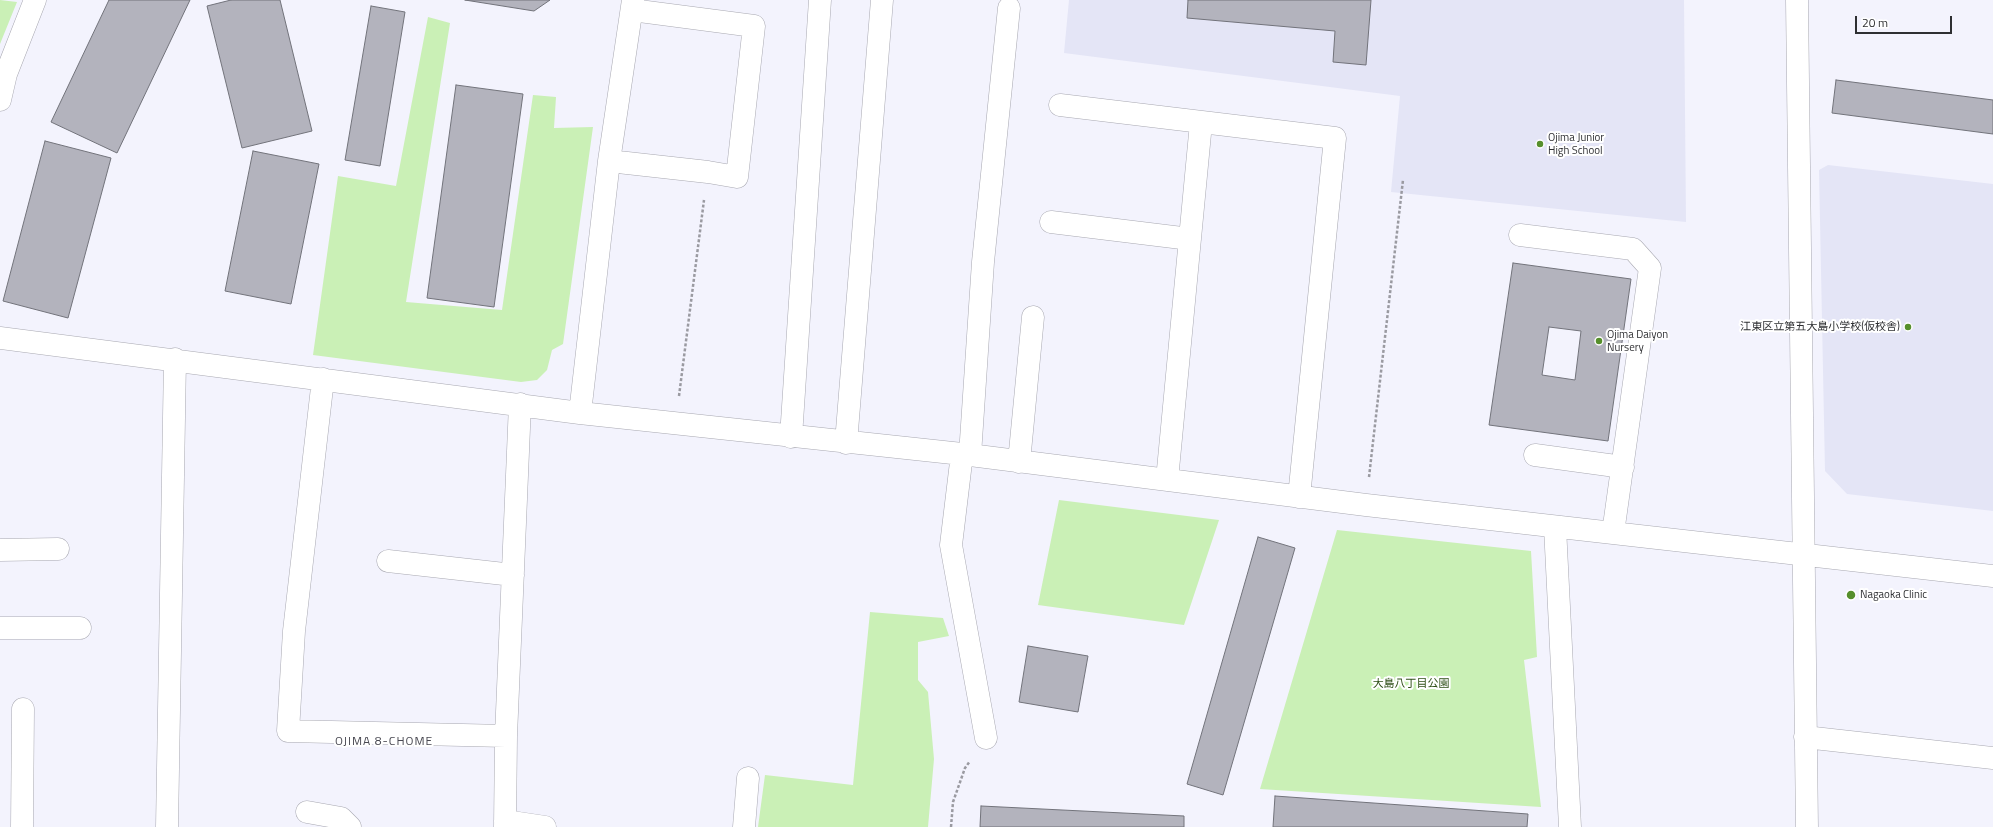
<!DOCTYPE html>
<html>
<head>
<meta charset="utf-8">
<style>
	body { margin:0 }
	#map { position:relative; width:1993px; height:827px; overflow:hidden; background:#f3f3fd; font-family:"Titillium Web",sans-serif }
	canvas { display:block }
	.scale { position:absolute; left:1855px; top:16px; width:97px; height:18px; box-sizing:border-box; border:2px solid #2e2f32; border-top:0; padding-left:5px; font-size:12px; line-height:14px; white-space:nowrap; color:#2e2f32; -webkit-text-stroke:3px #fff; paint-order:stroke }
</style>
</head>
<body>
<div id="map">
<canvas width="1993" height="827"></canvas>
<div class="scale">20 m</div>
</div>
<script>
const c = document.querySelector('canvas').getContext('2d');
c.lineJoin = 'round';
function paint(path, color) { c.fillStyle = color; c.fill(path, 'evenodd'); }
const shape = rows => new Path2D(rows.map(r => 'M' + r).join(''));
function strokePath(path, color, width, dash) { c.strokeStyle = color; c.lineWidth = width; c.lineCap = dash ? 'butt' : 'round'; c.setLineDash(dash || []); c.stroke(path); }
function drawText(font, color, halo, rows, align = 'center') {
  c.font = font + ' "Titillium Web","Noto Sans JP",sans-serif'; c.lineWidth = 4; c.setLineDash([]); c.textBaseline = 'middle'; c.strokeStyle = halo; c.fillStyle = color; for (const [text, x, y, turn = 0] of rows) {
    c.save(); c.translate(x, y); c.rotate((+turn || 0) * Math.PI / 180); c.textAlign = isNaN(turn) ? turn : align; if (halo) c.strokeText(text, 0, 0); c.fillText(text, 0, 0); c.restore();
  }
}
paint(shape([
	[1069,0,1684,0,1686,222,1391,192,1400,96,1064,53],
	[1828,165,1993,184,1993,511,1847,494,1825,471,1819,170]
]), '#e4e5f6');
paint(shape([
	[0,0,17,2,0,44],
	[428,17,450,23,406,302,502,310,533,95,556,97,554,128,593,127,563,344,552,350,547,370,537,380,521,382,313,355,338,176,396,186],
	[1059,500,1219,520,1184,625,1038,605],
	[1337,530,1531,551,1537,657,1524,660,1541,807,1260,789],
	[870,612,943,618,949,636,918,642,918,680,928,692,934,759,928,827,758,827,765,775,853,785]
]), '#caf0b6');
const building = shape([
	[109,0,190,0,117,153,51,122,109,0],
	[231,0,280,0,312,131,242,148,207,6,231,0],
	[465,0,550,0,534,11,465,0],
	[1188,0,1371,0,1366,65,1333,62,1335,31,1187,18,1188,0],
	[371,6,405,12,380,166,345,160,371,6],
	[1836,80,1993,100,1993,134,1832,113,1836,80],
	[456,85,523,94,494,307,427,298,456,85],
	[45,141,111,158,68,318,3,301,45,141],
	[253,151,319,164,291,304,225,291,253,151],
	[1513,263,1631,279,1608,441,1489,425,1513,263],
	[1549,327,1581,331,1575,380,1542,375,1549,327],
	[1258,537,1295,548,1223,795,1187,784,1258,537],
	[1028,646,1088,656,1078,712,1019,702,1028,646],
	[1275,796,1528,814,1527,827,1273,827,1275,796],
	[981,806,1184,816,1184,827,980,827,981,806]
]);
paint(building, '#b3b3bd');
strokePath(building, '#72737b', 1);
const minor = shape([
	[1797,0,1807,827],
	[0,100,6,74,35,0],
	[1060,105,1335,138,1299,497],
	[609,161,708,172,737,177,754,26,632,10],
	[1051,222,1190,239],
	[1520,235,1633,249,1650,268,1613,533],
	[0,338,580,413,962,454,1366,505,1993,576],
	[323,379,294,631,288,731,506,736],
	[580,413,609,161,633,0],
	[791,437,820,0],
	[846,443,882,0],
	[962,454,951,545,986,738],
	[970,455,983,262,1009,8],
	[1535,455,1623,467],
	[1019,462,1033,317],
	[1167,480,1201,123],
	[1555,527,1570,827],
	[0,550,58,549],
	[388,561,513,575],
	[0,628,80,628],
	[1805,737,1993,758],
	[307,812,341,818,350,827],
	[505,821,545,827],
	[22,827,23,709],
	[167,827,175,359],
	[505,827,506,736,520,404],
	[744,827,748,778]
]);
strokePath(minor, '#a8a8b1', 23);
strokePath(shape([
	[679,396,704,200],
	[1369,477,1403,180],
	[951,827,953,802,965,768,970,761]
]), '#9a9aa1', 2.5, [3, 2]);
strokePath(minor, '#fff', 22);
for (const [x, y, r, color] of [
	[1540,144,4,"#568f2c"],
	[1908,327,4,"#568f2c"],
	[1599,341,4,"#568f2c"],
	[1851,595,5,"#568f2c"]
]) { const dot = new Path2D(); dot.arc(x, y, r, 0, 2 * Math.PI); c.fillStyle = color; c.fill(dot); strokePath(dot, '#fff', 1.5); }
drawText('11px', '#2e2f32', '#fff', [
	["Ojima Junior",1548,138],
	["High School",1548,151],
	["江東区立第五大島小学校(仮校舎)",1900,327,"right"],
	["Ojima Daiyon",1607,335],
	["Nursery",1607,348],
	["Nagaoka Clinic",1860,595]
], 'left');
drawText('11px', '#2f5018', '#fff', [
	["大島八丁目公園",1411,684]
]);
c.letterSpacing = '1px';
drawText('12px', '#484851', '#fff', [
	["OJIMA 8-CHOME",384,742]
]);
c.letterSpacing = '0px';
</script>
</body>
</html>
